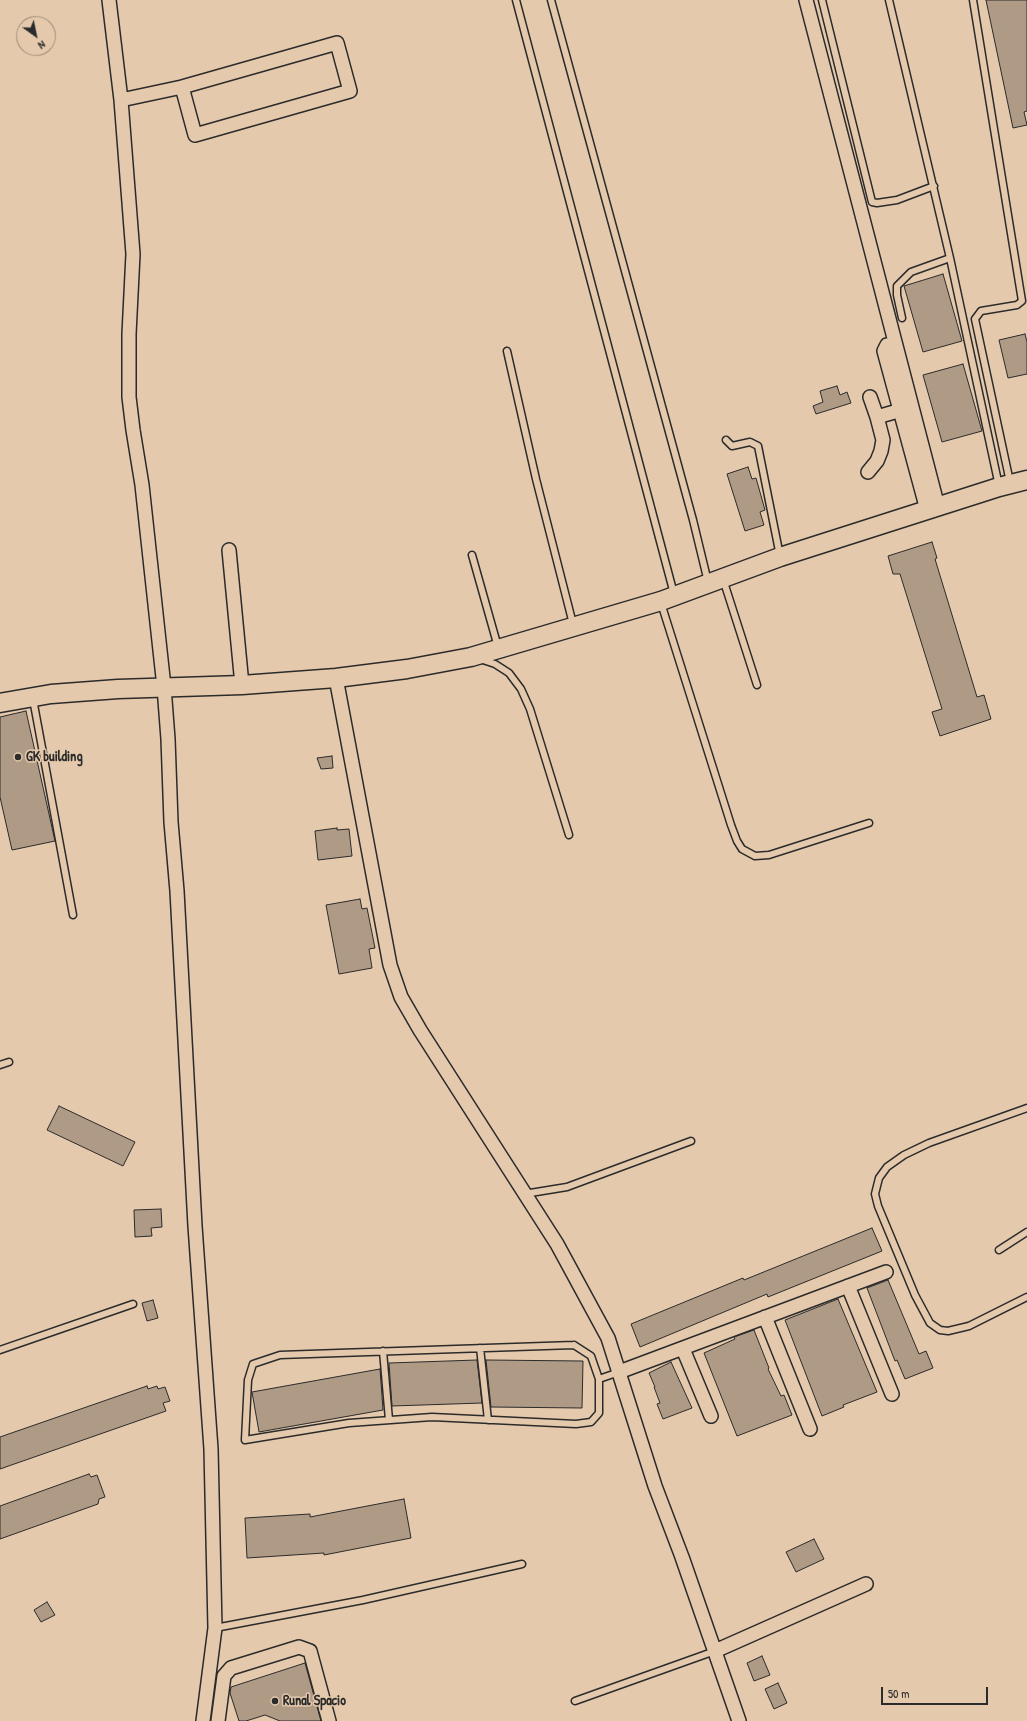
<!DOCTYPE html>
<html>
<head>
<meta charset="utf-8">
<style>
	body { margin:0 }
	#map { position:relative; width:1027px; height:1721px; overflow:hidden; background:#e5c9ac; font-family:"Patrick Hand",sans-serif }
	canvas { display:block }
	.north { position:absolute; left:16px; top:16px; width:40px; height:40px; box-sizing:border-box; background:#e5c9ac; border:1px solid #9b8a78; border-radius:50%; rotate:147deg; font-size:11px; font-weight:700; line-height:16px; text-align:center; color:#2b2b2b }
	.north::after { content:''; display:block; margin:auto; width:14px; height:18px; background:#2b2b2b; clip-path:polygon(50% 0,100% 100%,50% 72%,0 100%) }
	.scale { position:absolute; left:881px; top:1687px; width:107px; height:18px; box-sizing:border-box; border:2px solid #2b2b2b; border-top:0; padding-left:5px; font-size:12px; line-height:14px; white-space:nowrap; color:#2b2b2b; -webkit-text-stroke:3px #e5c9ac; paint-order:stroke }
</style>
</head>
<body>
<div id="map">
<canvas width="1027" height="1721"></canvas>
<div class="north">N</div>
<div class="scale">50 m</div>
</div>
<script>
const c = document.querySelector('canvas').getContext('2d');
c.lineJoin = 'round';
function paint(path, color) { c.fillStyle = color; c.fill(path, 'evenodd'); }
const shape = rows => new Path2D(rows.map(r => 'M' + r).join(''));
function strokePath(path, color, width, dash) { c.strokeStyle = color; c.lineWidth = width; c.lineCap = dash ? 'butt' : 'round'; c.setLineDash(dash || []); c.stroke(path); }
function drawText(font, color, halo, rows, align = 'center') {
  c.font = font + ' "Patrick Hand",sans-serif'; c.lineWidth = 3; c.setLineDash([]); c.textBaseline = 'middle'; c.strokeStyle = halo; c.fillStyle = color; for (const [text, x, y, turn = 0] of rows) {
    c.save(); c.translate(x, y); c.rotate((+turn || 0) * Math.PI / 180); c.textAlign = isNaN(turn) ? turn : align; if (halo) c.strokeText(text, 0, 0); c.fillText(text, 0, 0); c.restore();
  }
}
const building = shape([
	[986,0,1027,0,1027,111,1024,112,1027,125,1013,128,986,0],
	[943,274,962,341,923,352,904,286,943,274],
	[1025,334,1027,342,1027,374,1008,378,999,340,1025,334],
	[963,364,982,431,942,442,923,375,963,364],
	[837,386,840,395,847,392,851,403,816,414,813,406,823,402,820,391,837,386],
	[748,467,752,479,756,478,765,510,760,512,764,525,745,531,727,474,748,467],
	[932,542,937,558,935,559,977,697,984,695,991,719,940,736,932,712,942,709,900,574,893,574,888,556,932,542],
	[26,711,55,841,12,850,0,797,0,717,26,711],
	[332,756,333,768,321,769,317,758,332,756],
	[337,828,337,830,349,829,352,856,318,860,315,831,337,828],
	[360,899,362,909,367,908,375,948,369,949,372,968,339,974,326,905,360,899],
	[59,1106,135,1142,123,1166,47,1130,59,1106],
	[161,1209,162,1227,151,1228,152,1236,135,1237,134,1210,161,1209],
	[872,1228,882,1251,768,1297,767,1294,640,1347,631,1324,743,1278,744,1280,872,1228],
	[888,1280,919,1354,926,1351,933,1368,905,1379,897,1360,895,1361,867,1288,888,1280],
	[838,1299,877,1392,843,1405,844,1407,822,1416,785,1320,838,1299],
	[153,1300,158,1318,147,1321,142,1303,153,1300],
	[754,1330,769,1368,768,1369,781,1396,784,1395,792,1415,737,1436,704,1353,735,1339,734,1337,754,1330],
	[477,1360,482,1403,392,1406,389,1363,477,1360],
	[486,1360,583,1361,582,1408,491,1407,486,1360],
	[671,1362,692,1408,663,1419,657,1404,660,1403,654,1387,655,1387,649,1373,671,1362],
	[380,1369,383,1410,259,1432,252,1392,380,1369],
	[147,1386,148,1389,157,1386,158,1389,165,1387,170,1401,163,1403,166,1411,0,1469,0,1437,147,1386],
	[89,1474,91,1477,97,1475,105,1497,99,1499,98,1504,0,1539,0,1506,89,1474],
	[404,1499,411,1538,324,1555,324,1553,247,1558,245,1518,310,1514,310,1517,404,1499],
	[814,1539,824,1559,796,1572,786,1552,814,1539],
	[47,1602,55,1615,41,1622,34,1610,47,1602],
	[762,1656,770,1675,754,1681,747,1663,762,1656],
	[305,1663,321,1721,280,1721,265,1715,246,1721,239,1721,230,1693,231,1687,305,1663],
	[778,1683,787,1703,774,1709,765,1689,778,1683]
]);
paint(building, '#af9a86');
strokePath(building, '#2b2b2b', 1);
const service = shape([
	[516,0,674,594],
	[551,0,693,520,708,582],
	[822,0,872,202,877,203,897,200,934,186],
	[889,0,950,258,999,486],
	[973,0,1022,301,1017,305,981,311,975,319,1010,482],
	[902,318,897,295,897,286,911,272,950,258],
	[507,351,536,479,573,624],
	[726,440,732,446,750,442,758,446,780,556],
	[472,555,498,647],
	[723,579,757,685],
	[661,603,731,825,737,841,742,849,755,856,769,855,869,823],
	[480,659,495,664,509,673,521,689,530,709,569,835],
	[33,699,73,915],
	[0,1065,9,1062],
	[1027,1108,929,1143,904,1155,887,1167,879,1178,875,1194,878,1206,915,1295,930,1323,940,1330,948,1331,969,1326,1027,1297],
	[524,1194,567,1187,691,1141],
	[999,1250,1027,1232],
	[574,1345,591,1356,599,1379,599,1413,591,1422,576,1424,432,1417,349,1423,245,1440,248,1380,253,1364,280,1355,574,1345],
	[480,1348,488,1420],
	[0,1350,133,1304],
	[383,1351,389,1420],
	[599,1379,619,1372],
	[215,1628,363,1600,522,1564],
	[575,1701,715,1651]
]);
const minor = shape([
	[109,0,121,100,133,254,129,334,129,397,133,430,142,485,164,687,168,739,171,822,177,891,195,1226,211,1449,215,1628,203,1721],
	[806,0,938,507],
	[121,100,182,87,195,135,350,91,337,43,182,87],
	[895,344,887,345,884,351,927,510],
	[870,397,877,417,908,408],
	[868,472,877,461,881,451,883,440,877,417],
	[229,550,242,685],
	[336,678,390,965,401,997,420,1030,557,1244,608,1338,655,1486,682,1557,739,1721],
	[848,1286,892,1394],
	[765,1317,810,1429],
	[683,1349,711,1416],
	[619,1372,886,1272],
	[715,1651,866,1584],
	[218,1721,224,1676,231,1668,299,1647,310,1651,329,1721]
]);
const secondary = shape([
	[0,703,51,694,118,689,242,685,336,678,407,669,471,657,661,601,780,557,999,487,1027,480]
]);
strokePath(service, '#2b2b2b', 9);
strokePath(minor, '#2b2b2b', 16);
strokePath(secondary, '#2b2b2b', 21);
strokePath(service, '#e5c9ac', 6);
strokePath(minor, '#e5c9ac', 13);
strokePath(secondary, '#e5c9ac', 18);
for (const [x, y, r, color] of [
	[18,757,4,"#2b2b2b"],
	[275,1701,4,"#2b2b2b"]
]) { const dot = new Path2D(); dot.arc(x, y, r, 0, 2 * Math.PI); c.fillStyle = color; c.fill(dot); strokePath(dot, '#e5c9ac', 1.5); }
drawText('bold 14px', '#2b2b2b', '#e5c9ac', [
	["GK building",26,757],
	["Runal Spacio",283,1701]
], 'left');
</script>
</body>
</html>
